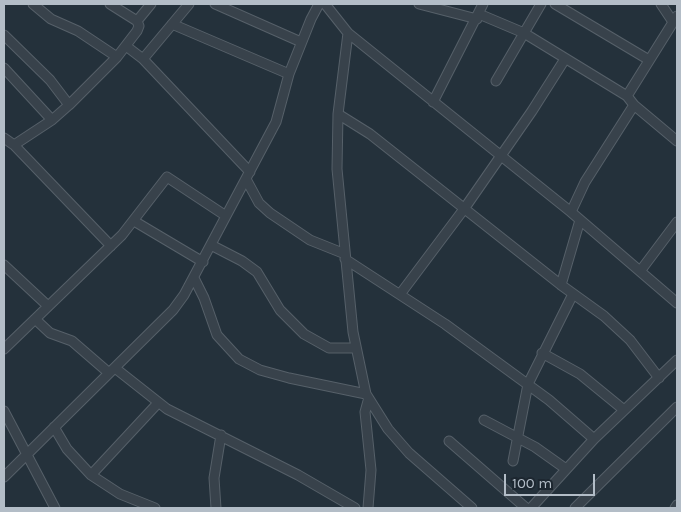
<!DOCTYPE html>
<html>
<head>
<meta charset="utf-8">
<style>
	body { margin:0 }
	#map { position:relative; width:681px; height:512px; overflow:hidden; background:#24313b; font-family:Karla,sans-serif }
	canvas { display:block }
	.frame { position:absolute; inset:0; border:5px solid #b3bdc7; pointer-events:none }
	.scale { position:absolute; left:504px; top:474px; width:91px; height:22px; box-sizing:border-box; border:2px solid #b3bdc7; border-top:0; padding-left:6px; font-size:15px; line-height:18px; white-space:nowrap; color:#b3bdc7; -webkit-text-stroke:4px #1d2730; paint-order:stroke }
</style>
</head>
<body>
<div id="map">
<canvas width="681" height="512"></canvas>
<div class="frame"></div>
<div class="scale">100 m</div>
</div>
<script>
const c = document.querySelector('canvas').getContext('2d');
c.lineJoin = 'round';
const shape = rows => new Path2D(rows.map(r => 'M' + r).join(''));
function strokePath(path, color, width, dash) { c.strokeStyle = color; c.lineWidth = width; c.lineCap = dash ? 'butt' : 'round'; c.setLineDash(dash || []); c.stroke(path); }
const minor = shape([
	[33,4,51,19,78,31,117,57],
	[215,4,301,42],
	[325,4,348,33,571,212,677,303],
	[419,4,477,19],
	[555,4,649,60],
	[661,4,673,22],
	[479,14,524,33,627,96,634,105,677,141],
	[137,21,151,4],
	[172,24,289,74],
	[348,33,338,114,337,169,353,332,366,394,388,429,409,453,472,508],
	[4,35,50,80,69,105],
	[126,46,143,59,250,172],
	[143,59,189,4],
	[4,68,52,120],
	[496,81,541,4],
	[627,96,677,16],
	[433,102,483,4],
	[338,114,370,134,561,285,604,316,630,340,659,378],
	[4,138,14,145,111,246],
	[14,145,52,120,69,105,117,57,137,31,139,26,137,21,110,4],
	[246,179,259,203,270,213,310,240,345,254],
	[571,212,585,182,634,105],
	[134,221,203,262],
	[211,245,242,261,257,272,280,310,304,334,329,348,355,348],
	[345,259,445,324,549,400,594,439],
	[4,265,48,306],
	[641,270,677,222],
	[194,278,204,298,217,335,239,359,260,370,289,378,366,394],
	[561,285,580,220],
	[401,293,464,209,532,111,565,59],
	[35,319,50,333,72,341,109,373],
	[4,349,122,235,167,177,226,216],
	[542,353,580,374,624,410],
	[115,368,167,409,298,475,355,508],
	[368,401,365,412,371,470,368,508],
	[4,411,55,508],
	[484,420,535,447,566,469],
	[54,427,67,449,91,475,120,494,155,508],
	[449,441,526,508],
	[513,461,528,384,573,294],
	[91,475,158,403],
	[4,477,173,310,184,295,276,122,289,74,311,19,319,4],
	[216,508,214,478,221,435],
	[531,508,594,439,677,360],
	[575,508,677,407],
	[675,508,677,505]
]);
strokePath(minor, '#566069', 11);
strokePath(minor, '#38424b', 9);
</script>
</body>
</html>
